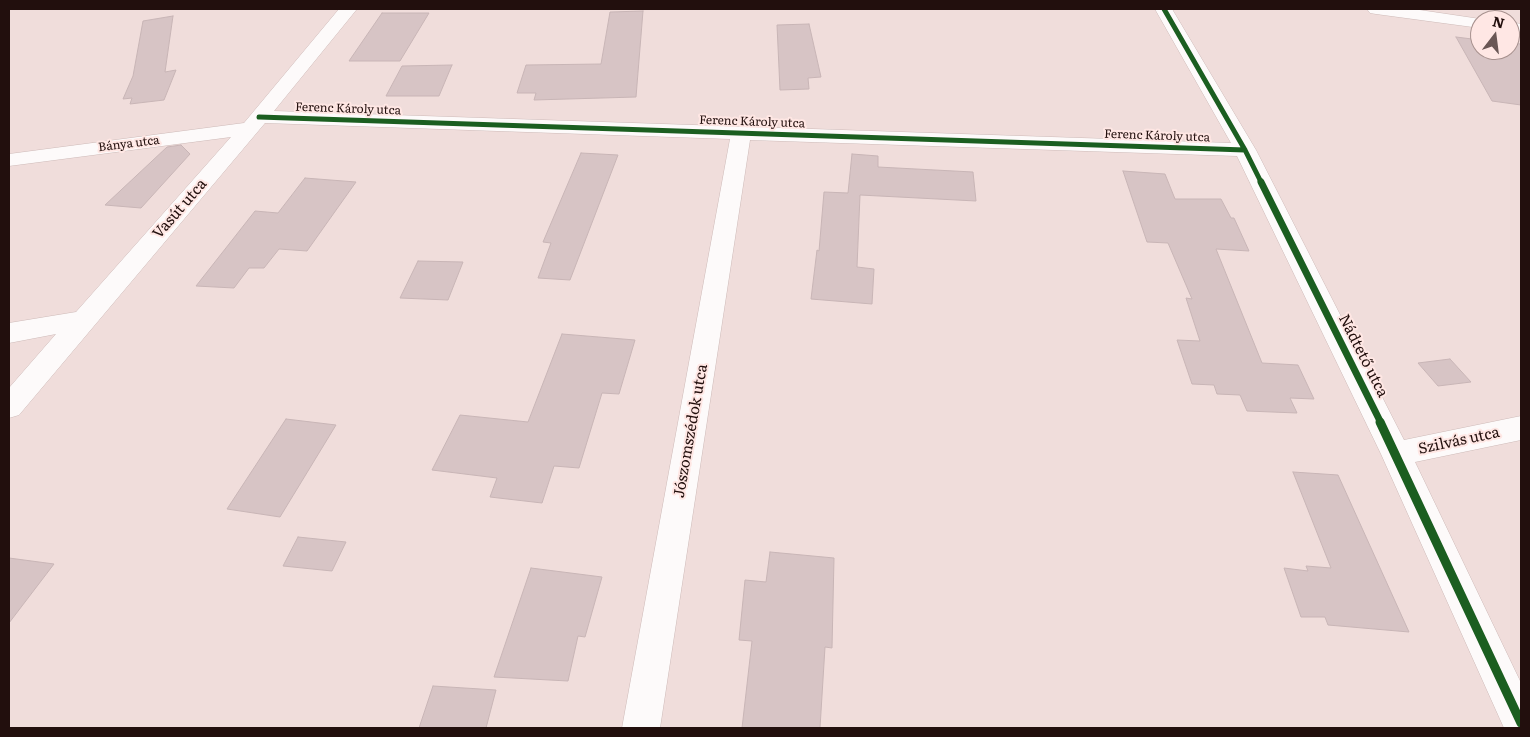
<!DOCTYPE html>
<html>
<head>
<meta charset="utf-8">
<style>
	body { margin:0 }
	#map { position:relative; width:1530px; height:737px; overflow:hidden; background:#f0dddb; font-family:Literata,serif }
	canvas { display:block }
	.frame { position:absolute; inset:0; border:10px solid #220f0d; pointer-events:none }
	.north { position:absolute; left:1470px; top:10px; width:50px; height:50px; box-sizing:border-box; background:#ffe7e4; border:1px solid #a7918e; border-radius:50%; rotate:15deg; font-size:14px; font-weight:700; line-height:20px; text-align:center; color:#220f0d }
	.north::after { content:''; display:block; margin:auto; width:18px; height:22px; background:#6a5755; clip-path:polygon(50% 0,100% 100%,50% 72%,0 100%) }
</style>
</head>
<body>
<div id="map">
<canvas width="1530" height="737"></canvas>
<div class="frame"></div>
<div class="north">N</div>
</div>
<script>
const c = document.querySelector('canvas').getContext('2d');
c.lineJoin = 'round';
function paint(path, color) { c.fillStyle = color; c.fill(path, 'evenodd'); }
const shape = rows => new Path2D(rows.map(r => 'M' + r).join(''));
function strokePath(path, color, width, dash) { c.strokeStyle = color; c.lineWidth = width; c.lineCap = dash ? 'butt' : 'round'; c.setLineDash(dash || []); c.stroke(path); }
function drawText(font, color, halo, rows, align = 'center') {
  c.font = font + ' Literata,serif'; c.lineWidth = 4; c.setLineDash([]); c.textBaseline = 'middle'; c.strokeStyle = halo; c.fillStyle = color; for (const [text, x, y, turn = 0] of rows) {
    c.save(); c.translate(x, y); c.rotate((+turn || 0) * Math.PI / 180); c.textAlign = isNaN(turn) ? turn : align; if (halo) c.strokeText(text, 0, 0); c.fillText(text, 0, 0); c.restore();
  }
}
const building = shape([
	[643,11,636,97,534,100,536,93,517,93,526,65,601,64,610,12,643,11],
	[382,13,429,13,400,61,349,61,382,13],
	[173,16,165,72,176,70,164,100,130,104,132,98,123,99,133,76,143,21,173,16],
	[809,24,821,77,808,78,809,89,780,90,777,25,809,24],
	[1456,37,1480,40,1480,50,1510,50,1510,43,1521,44,1521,105,1492,101,1456,37],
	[452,65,439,96,386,96,402,66,452,65],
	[181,145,190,154,141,208,105,205,167,147,181,145],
	[581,153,618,155,570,280,538,278,551,243,543,242,581,153],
	[852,154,878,156,878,167,973,172,976,201,860,195,857,267,874,269,872,304,811,299,817,250,819,251,824,192,848,193,852,154],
	[1123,171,1165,174,1175,199,1221,199,1231,218,1234,218,1249,251,1216,249,1262,363,1298,365,1314,399,1290,398,1297,413,1247,411,1240,395,1217,394,1214,385,1192,384,1177,340,1200,341,1186,298,1192,299,1168,243,1147,242,1123,171],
	[305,178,356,182,307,251,279,249,264,268,249,268,234,288,196,286,255,211,278,213,305,178],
	[418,261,463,262,448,300,400,298,418,261],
	[562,334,635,340,619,394,602,393,579,468,554,466,542,503,490,497,497,478,432,470,460,415,528,422,562,334],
	[1450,359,1471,382,1438,386,1418,363,1450,359],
	[286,419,336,425,280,517,227,509,286,419],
	[1293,472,1338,475,1409,632,1328,625,1325,617,1301,617,1284,568,1308,571,1306,566,1331,568,1293,472],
	[298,537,346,542,332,571,283,566,298,537],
	[770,552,834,558,832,648,825,647,820,728,742,728,752,641,739,640,745,580,766,582,770,552],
	[9,558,54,564,9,623,9,558],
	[531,568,602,577,585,637,578,636,568,681,494,677,531,568],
	[433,686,496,690,486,728,419,728,433,686]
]);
paint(building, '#d7c4c5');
strokePath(building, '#c8b5b6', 1);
const minor = shape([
	[339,9,357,9,274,111,1231,143,1155,9,1172,9,1256,150,1404,440,1521,416,1521,440,1415,462,1521,683,1521,728,1504,728,1381,454,1237,156,750,140,660,728,622,728,730,139,265,123,19,415,9,418,9,388,56,334,9,343,9,323,76,312,231,137,9,166,9,154,244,123,339,9],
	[1367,9,1413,9,1487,20,1480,20,1480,28,1376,14,1370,13,1367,9],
	[1510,22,1521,24,1521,34,1510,32,1510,22]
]);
strokePath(minor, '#cdbab8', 1);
paint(minor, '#fdfafa');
strokePath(shape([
	[1164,9,1245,150,1262,184],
	[259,117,1245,150]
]), '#1b5e20', 5);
strokePath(shape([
	[1261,182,1381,423]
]), '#1b5e20', 7);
strokePath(shape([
	[1380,422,1521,723]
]), '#1b5e20', 9);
drawText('12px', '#220f0d', '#ffe7e4', [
	["Ferenc Károly utca",348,109,2],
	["Ferenc Károly utca",752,122,2],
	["Ferenc Károly utca",1157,136,2],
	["Bánya utca",129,144,-7]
]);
drawText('15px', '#220f0d', '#ffe7e4', [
	["Vasút utca",180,209,-49],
	["Nádtető utca",1363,356,63],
	["Jószomszédok utca",691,431,-80],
	["Szilvás utca",1459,441,-12]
]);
</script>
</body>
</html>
